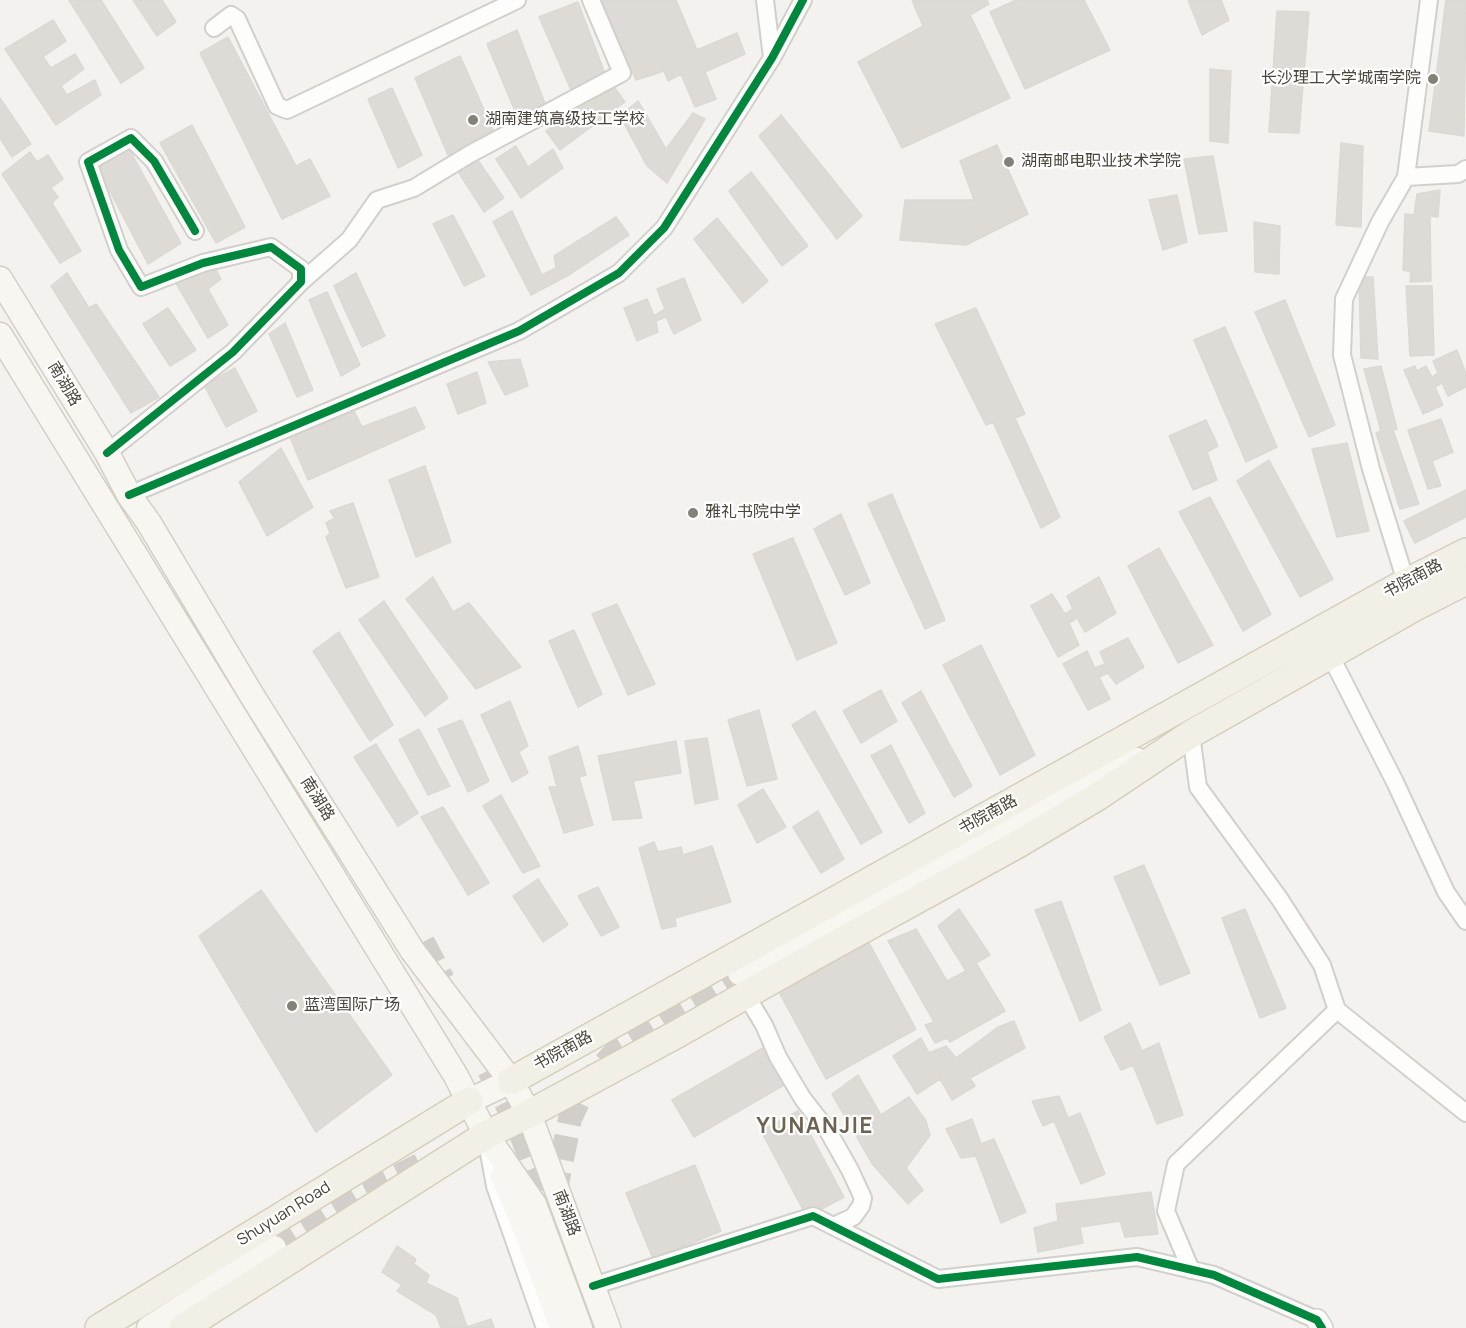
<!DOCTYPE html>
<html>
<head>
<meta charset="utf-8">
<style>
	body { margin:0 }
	canvas { display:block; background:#f4f2ee }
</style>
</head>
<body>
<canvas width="1466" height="1328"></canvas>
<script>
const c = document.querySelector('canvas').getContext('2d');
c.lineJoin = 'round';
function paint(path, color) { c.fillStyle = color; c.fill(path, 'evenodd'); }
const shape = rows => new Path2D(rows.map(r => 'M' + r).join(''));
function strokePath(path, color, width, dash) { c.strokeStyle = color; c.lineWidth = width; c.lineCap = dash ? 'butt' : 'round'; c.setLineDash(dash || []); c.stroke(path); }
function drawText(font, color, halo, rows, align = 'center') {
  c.font = font + ' Manrope,"Noto Sans SC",sans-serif'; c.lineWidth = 4.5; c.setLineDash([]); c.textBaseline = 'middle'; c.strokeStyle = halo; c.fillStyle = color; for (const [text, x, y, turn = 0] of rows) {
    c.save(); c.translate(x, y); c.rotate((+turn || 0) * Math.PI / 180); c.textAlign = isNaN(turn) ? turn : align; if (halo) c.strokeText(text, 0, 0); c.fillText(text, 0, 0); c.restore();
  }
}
const building = shape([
	[69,0,101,0,144,68,121,83,69,0],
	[133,0,162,0,176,22,157,36,133,0],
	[599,0,676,0,697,50,737,33,745,54,705,72,716,99,695,107,681,74,668,81,664,71,636,80,599,0],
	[912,0,987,0,989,4,970,15,1010,98,902,148,858,62,923,26,912,0],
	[1016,0,1084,0,1110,50,1025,89,990,12,1016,0],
	[1188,0,1221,0,1229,20,1202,35,1188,0],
	[1446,0,1466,0,1464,136,1429,131,1446,0],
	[578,2,608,82,574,97,539,17,578,2],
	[1277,11,1309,12,1299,133,1269,132,1277,11],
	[53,20,66,41,43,57,51,68,75,54,84,69,61,86,67,95,95,80,101,95,56,125,5,49,53,20],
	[517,30,547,109,520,123,487,44,517,30],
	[228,37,296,166,310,159,330,196,282,219,200,53,228,37],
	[460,56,494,132,448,155,415,78,460,56],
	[1210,69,1231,71,1228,143,1210,141,1210,69],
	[612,84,625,102,560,150,546,131,612,84],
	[392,88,422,155,398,168,368,99,392,88],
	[0,98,31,144,12,157,0,138,0,98],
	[638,101,666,149,693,113,705,119,667,183,647,166,620,116,638,101],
	[781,115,862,216,837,239,759,136,781,115],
	[192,125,245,227,216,243,160,143,192,125],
	[1341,143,1363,146,1361,227,1336,225,1341,143],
	[997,145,1028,214,966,245,900,240,905,200,974,200,960,161,997,145],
	[516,146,528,167,553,149,563,168,521,198,496,159,516,146],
	[128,147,181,243,148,264,95,163,128,147],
	[30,152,37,162,48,155,63,179,51,188,58,197,52,203,81,251,60,263,2,174,30,152],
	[1213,156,1227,231,1199,234,1184,159,1213,156],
	[477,159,504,198,484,212,459,173,477,159],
	[751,172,808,246,782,266,729,191,751,172],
	[1440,190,1438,217,1430,216,1431,281,1410,282,1411,272,1403,270,1405,214,1414,215,1417,194,1440,190],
	[1177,195,1187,242,1163,250,1149,200,1177,195],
	[512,211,542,275,556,268,554,256,616,217,629,235,567,276,531,295,493,222,512,211],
	[453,215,485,276,464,286,433,224,453,215],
	[717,218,768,281,743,303,694,239,717,218],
	[1254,222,1280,226,1279,274,1255,272,1254,222],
	[213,265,221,279,208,289,228,325,208,338,173,278,213,265],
	[67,273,89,308,96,304,159,397,131,413,51,286,67,273],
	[356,273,385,336,362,347,334,286,356,273],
	[1359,277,1373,277,1378,359,1361,358,1359,277],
	[684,278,701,320,674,334,666,317,656,321,658,332,637,341,624,308,647,299,654,316,665,309,657,289,684,278],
	[1406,286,1432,286,1434,355,1410,356,1406,286],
	[327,292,360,365,341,376,309,300,327,292],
	[1285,300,1335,425,1309,437,1255,312,1285,300],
	[168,308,196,350,170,366,143,324,168,308],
	[976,308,1025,414,1015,418,1060,517,1041,528,993,422,986,425,935,324,976,308],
	[285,323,313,390,297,397,269,334,285,323],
	[1225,327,1277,447,1246,462,1194,340,1225,327],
	[1457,350,1466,374,1466,387,1448,396,1442,383,1435,387,1443,405,1423,414,1404,370,1415,366,1417,371,1426,366,1432,377,1438,373,1433,361,1457,350],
	[520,359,528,386,505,395,488,362,520,359],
	[1381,366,1397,429,1393,430,1419,504,1400,509,1376,433,1381,431,1364,369,1381,366],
	[235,368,257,411,226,427,204,385,235,368],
	[477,372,486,403,458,414,447,384,477,372],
	[415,407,425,428,308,480,289,435,353,409,362,427,415,407],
	[1441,419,1453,452,1432,461,1441,486,1428,489,1408,430,1441,419],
	[1206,420,1218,446,1207,452,1217,480,1193,490,1169,436,1206,420],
	[1347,443,1369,531,1337,537,1312,449,1347,443],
	[281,448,313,507,267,536,239,482,281,448],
	[1269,460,1333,579,1300,597,1237,481,1269,460],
	[425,466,451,542,416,557,389,480,425,466],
	[1466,490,1466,517,1415,543,1404,521,1466,490],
	[892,494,945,620,925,629,868,504,892,494],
	[1210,497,1271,614,1243,631,1179,512,1210,497],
	[353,503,379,577,346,588,326,537,330,533,326,523,335,518,330,511,353,503],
	[841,514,870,583,845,595,814,529,841,514],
	[793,538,837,643,797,660,753,554,793,538],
	[1159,548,1213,645,1178,663,1128,566,1159,548],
	[433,577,453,612,469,603,521,667,476,689,406,599,433,577],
	[1099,577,1116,613,1085,632,1077,618,1069,623,1079,645,1058,657,1031,606,1052,594,1065,614,1073,609,1067,596,1099,577],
	[384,601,448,698,425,716,359,620,384,601],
	[617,604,655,684,628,695,592,614,617,604],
	[574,630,602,694,578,707,549,641,574,630],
	[339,632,393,725,370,741,313,651,339,632],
	[1128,638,1144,667,1116,684,1108,673,1099,677,1110,699,1088,710,1063,664,1087,651,1095,668,1105,664,1100,652,1128,638],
	[981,645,1035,755,1000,775,943,665,981,645],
	[881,690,897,721,861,743,843,711,881,690],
	[921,691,972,786,954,797,902,703,921,691],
	[510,701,528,746,519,752,528,773,512,782,481,715,510,701],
	[759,710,777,779,747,786,728,720,759,710],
	[815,711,882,832,861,844,792,725,815,711],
	[462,720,489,781,468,792,438,729,462,720],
	[419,729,450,786,428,795,399,740,419,729],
	[707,738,718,799,695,804,685,741,707,738],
	[676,741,681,773,633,781,642,818,613,820,598,756,676,741],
	[376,744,418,813,398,826,354,757,376,744],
	[891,745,925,813,909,823,871,756,891,745],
	[578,746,586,775,579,777,593,825,564,833,549,787,557,787,549,757,578,746],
	[763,789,786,827,757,843,738,805,763,789],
	[501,795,540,866,523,873,483,806,501,795],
	[443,807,489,883,468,895,421,817,443,807],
	[818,811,844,859,821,873,793,827,818,811],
	[654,842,658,852,681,847,683,855,712,846,731,902,675,918,676,926,662,929,639,848,654,842],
	[1144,865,1190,973,1160,985,1114,877,1144,865],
	[538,879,568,925,543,942,513,896,538,879],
	[598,887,619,927,601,936,578,896,598,887],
	[261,890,392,1075,316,1132,199,936,261,890],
	[1061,901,1101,1010,1080,1021,1035,910,1061,901],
	[959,909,990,955,976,963,1005,1011,950,1042,947,1038,935,1043,925,1025,934,1022,888,941,916,929,947,981,966,971,938,926,959,909],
	[1245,909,1286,1008,1260,1018,1222,918,1245,909],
	[868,941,916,1029,826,1079,780,994,868,941],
	[1014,1021,1025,1048,970,1078,975,1086,952,1100,940,1079,917,1094,893,1056,921,1038,929,1053,946,1046,956,1058,998,1027,1014,1021],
	[1130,1023,1142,1051,1159,1043,1183,1115,1157,1124,1133,1065,1121,1070,1104,1037,1130,1023],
	[763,1048,784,1085,694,1137,672,1100,763,1048],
	[858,1075,881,1115,909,1097,926,1121,930,1135,906,1168,923,1190,908,1204,873,1165,832,1094,858,1075],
	[1059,1096,1068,1118,1080,1113,1105,1174,1081,1184,1054,1121,1043,1126,1032,1101,1059,1096],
	[798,1111,844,1197,807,1217,761,1131,798,1111],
	[972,1119,981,1144,994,1139,1026,1212,1001,1223,976,1156,961,1158,946,1129,972,1119],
	[695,1165,721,1231,653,1259,626,1193,695,1165],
	[1151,1192,1158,1234,1125,1237,1120,1221,1080,1227,1083,1243,1038,1252,1034,1228,1058,1221,1056,1204,1151,1192],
	[397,1246,416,1259,414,1264,429,1275,426,1283,457,1298,467,1327,491,1319,494,1328,441,1328,436,1315,397,1291,402,1285,382,1272,397,1246]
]);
paint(building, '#dedbd6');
strokePath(building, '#dcd9d4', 1.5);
strokePath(shape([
	[423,942,443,980],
	[489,1070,517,1124,561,1236],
	[555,1195,570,1119,586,1084,620,1047,740,973],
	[274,1248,356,1197,428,1161],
	[582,1291,595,1328]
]), '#d2cfca', 24, [24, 12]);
const minor = shape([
	[765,0,772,58],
	[214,28,231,15,237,19,277,106,287,110,517,0],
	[1406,177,1458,174,1466,169],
	[301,282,349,240,377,200,414,188,470,154,622,73,591,0],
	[107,453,233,352,301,282,301,269,271,247,203,263,141,287,119,250,88,162,131,138,154,161,195,231],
	[129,495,519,331,619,273,664,228,772,58,803,0],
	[1406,582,1371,469,1342,355,1344,299,1380,222,1406,177,1429,0],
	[1330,655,1395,782,1446,892,1466,921],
	[1191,734,1198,787,1279,898,1322,965,1337,1010,1466,1113],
	[746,995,764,1025,778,1057,803,1099,828,1131,850,1170,863,1198,861,1206,853,1217,833,1226],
	[487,1142,495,1186,545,1328],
	[1191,1270,1166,1211,1176,1164,1337,1010],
	[593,1286,813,1216,938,1279,1137,1257,1214,1275,1317,1320]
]);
const tertiary = shape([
	[1317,1320,1322,1328]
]);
const secondary = shape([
	[0,279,107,453,129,495,149,523,251,694,412,950,511,1081,529,1114,608,1328],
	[0,335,456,1076,486,1135,534,1204,580,1328],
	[740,973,1058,800,1122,766,1137,760],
	[469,1101,511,1081],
	[503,1176,527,1233,562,1328],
	[149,1328,274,1248]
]);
const primary = shape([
	[511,1081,1401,585,1466,552],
	[99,1328,469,1101],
	[183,1328,486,1135,529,1114,677,1034,818,954,1018,844,1097,797,1191,734,1415,607,1466,581]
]);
strokePath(minor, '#d2d0cb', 20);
strokePath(tertiary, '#d2d0cb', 24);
strokePath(secondary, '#d3cfc5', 27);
strokePath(primary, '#d6cebb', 30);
strokePath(minor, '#fdfdfc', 16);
strokePath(tertiary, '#fdfdfc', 21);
strokePath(secondary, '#f7f6f1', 24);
strokePath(primary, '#f2efe6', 27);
strokePath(shape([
	[107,453,233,352,301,282,301,269,271,247,203,263,141,287,119,250,88,162,131,138,154,161,195,231],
	[129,495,519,331,619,273,664,228,772,58,803,0],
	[593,1286,813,1216,938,1279,1137,1257,1214,1275,1317,1320,1322,1328]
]), '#00873e', 8);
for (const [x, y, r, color] of [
	[1433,79,6,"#868178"],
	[473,120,6,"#868178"],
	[1009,162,6,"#868178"],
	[693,513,6,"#868178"],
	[292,1006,6,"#868178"]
]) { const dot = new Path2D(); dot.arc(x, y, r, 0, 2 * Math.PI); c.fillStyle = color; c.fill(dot); strokePath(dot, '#fff', 2); }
drawText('16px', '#4b4439', '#fff', [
	["长沙理工大学城南学院",1421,79,"right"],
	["湖南建筑高级技工学校",485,120],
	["湖南邮电职业技术学院",1021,162],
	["雅礼书院中学",705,513],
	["蓝湾国际广场",304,1006]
], 'left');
drawText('16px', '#4b4439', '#fff', [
	["南湖路",64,384,59],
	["书院南路",1413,579,-28],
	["南湖路",317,799,58],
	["书院南路",988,815,-29],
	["书院南路",563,1051,-29],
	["南湖路",566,1213,69],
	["Shuyuan Road",284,1214,-32]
]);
c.letterSpacing = '1.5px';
drawText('bold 22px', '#6e6250', '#fff', [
	["YUNANJIE",815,1127]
]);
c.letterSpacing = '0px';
</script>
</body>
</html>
